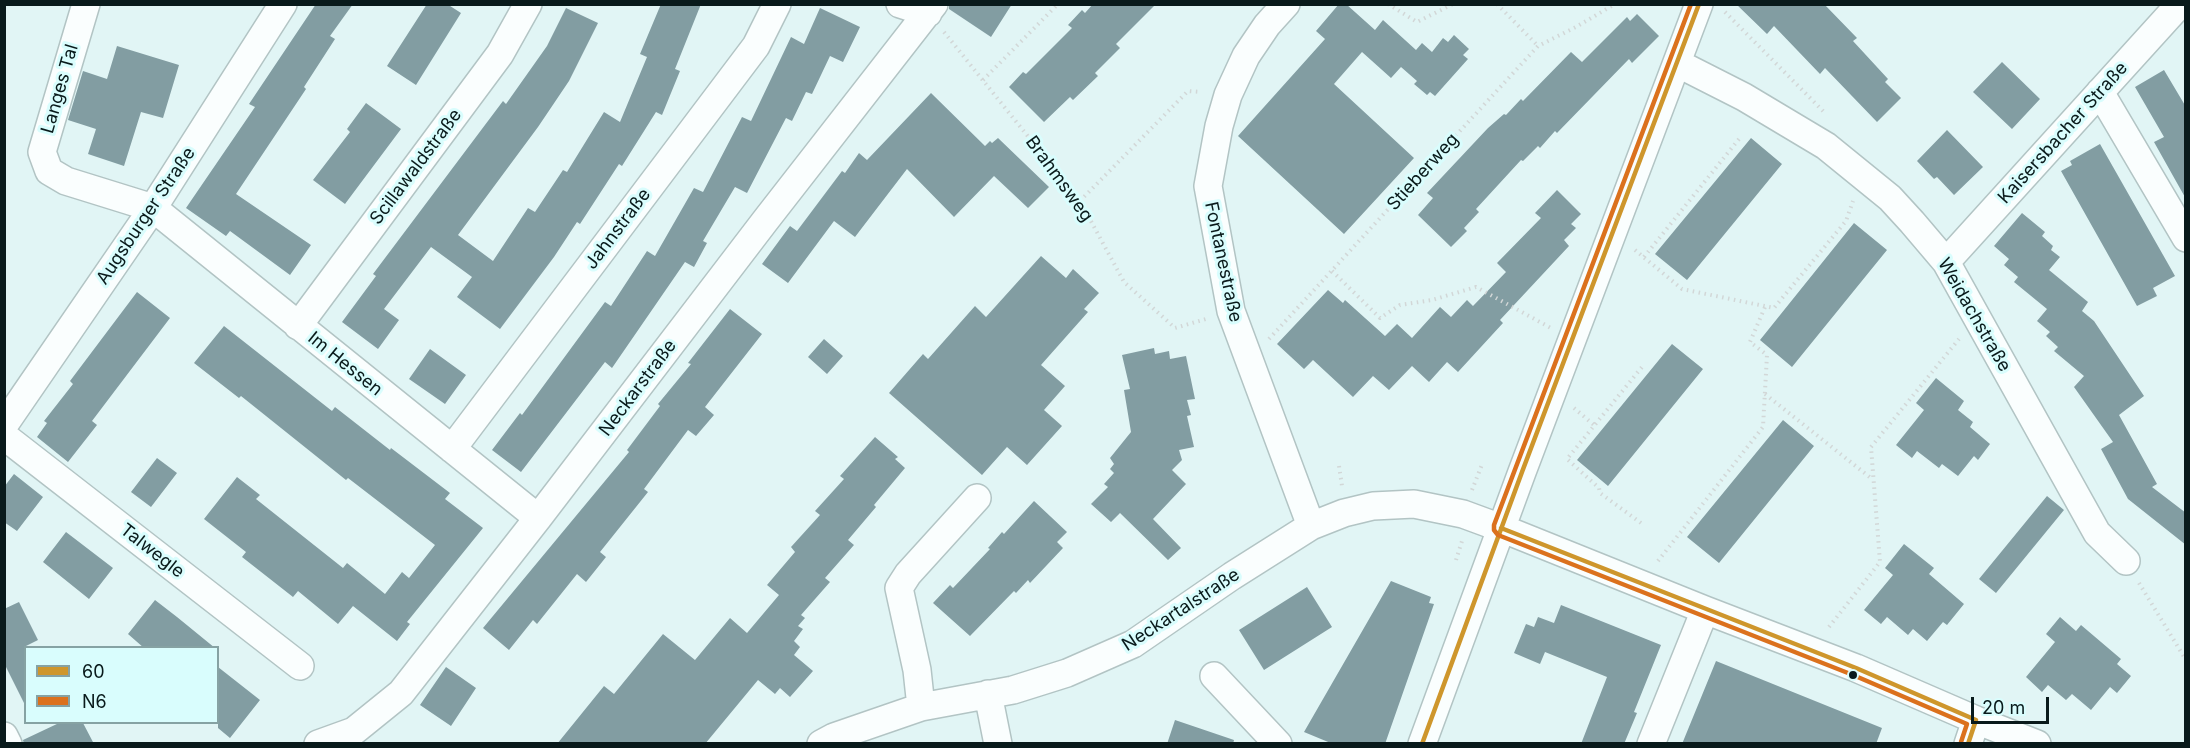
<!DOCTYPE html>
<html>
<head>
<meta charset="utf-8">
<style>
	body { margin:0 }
	#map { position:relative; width:2190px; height:748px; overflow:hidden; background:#e1f5f5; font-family:Inter,sans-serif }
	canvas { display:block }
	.frame { position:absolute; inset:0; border:6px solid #091a1b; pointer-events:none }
	.legend { position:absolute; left:24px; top:646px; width:195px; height:78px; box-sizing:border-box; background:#d9fdfd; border:2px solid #86a2a3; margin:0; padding:8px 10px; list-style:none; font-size:18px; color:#091a1b }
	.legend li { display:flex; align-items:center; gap:12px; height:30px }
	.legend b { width:30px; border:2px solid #86a2a3 }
	.scale { position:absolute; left:1971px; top:697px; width:78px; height:27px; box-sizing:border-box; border:3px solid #091a1b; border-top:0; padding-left:8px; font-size:18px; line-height:21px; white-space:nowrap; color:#091a1b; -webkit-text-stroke:4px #d9fdfd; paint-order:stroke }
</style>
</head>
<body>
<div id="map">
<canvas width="2190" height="748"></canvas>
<div class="frame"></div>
<ul class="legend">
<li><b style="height:8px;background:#ce962c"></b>60</li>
<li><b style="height:8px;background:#db711d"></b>N6</li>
</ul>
<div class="scale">20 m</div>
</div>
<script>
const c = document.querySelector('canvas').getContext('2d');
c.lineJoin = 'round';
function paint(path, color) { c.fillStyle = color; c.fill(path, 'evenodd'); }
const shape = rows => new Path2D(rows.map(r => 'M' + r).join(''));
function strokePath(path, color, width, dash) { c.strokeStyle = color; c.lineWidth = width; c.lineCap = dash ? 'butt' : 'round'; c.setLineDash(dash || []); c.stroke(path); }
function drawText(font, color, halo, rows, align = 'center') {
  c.font = font + ' Inter,sans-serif'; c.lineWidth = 6; c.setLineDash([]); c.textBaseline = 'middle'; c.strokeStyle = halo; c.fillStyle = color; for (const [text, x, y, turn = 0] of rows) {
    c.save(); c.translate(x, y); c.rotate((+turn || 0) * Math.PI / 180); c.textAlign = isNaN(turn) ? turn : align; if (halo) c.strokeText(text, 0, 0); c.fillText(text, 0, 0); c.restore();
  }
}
paint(shape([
	[316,4,353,4,330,36,335,39,304,87,306,89,236,194,311,245,290,275,230,231,226,236,186,208,255,107,249,104],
	[427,4,447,4,461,13,416,85,387,66],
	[661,4,701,4,675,69,680,71,662,115,656,112,622,166,619,164,580,224,577,222,554,257,500,329,457,297,472,277,431,247,384,309,399,320,378,349,342,322,376,276,373,274,503,101,506,104,547,46,566,8,598,23,569,81,538,127,458,235,493,261,528,208,535,212,563,170,567,172,604,112,620,122,647,57,640,54],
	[949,4,1012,4,991,37,949,9],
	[1093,4,1156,4,1116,44,1120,48,1095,73,1098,76,1073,100,1070,97,1044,122,1009,87,1023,72,1026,74,1072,28,1068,25,1082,10,1085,13],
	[1339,4,1346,4,1375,30,1383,20,1416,50,1422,43,1432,52,1443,38,1448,42,1454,35,1469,49,1463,55,1468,59,1435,96,1430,92,1427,95,1414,84,1417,81,1401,67,1391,78,1362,52,1334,84,1414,158,1344,234,1238,136,1325,39,1316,31],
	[1736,4,1824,4,1857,38,1853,41,1888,79,1885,82,1901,98,1877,122,1825,68,1820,74,1774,26,1767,34],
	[820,8,860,27,843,62,830,56,812,94,806,92,792,121,786,118,747,193,735,187,703,241,707,243,694,267,685,262,612,368,605,362,521,472,492,450,520,413,522,415,605,302,611,306,647,251,655,256,694,188,703,192,742,117,751,121,791,37,804,44],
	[1637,14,1659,36,1632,63,1629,59,1557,133,1555,131,1540,148,1538,146,1523,161,1521,160,1476,209,1479,212,1464,228,1467,231,1451,247,1418,215,1433,198,1427,193,1488,128,1504,114,1506,115,1521,99,1523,101,1571,52,1582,62,1627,17,1630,21],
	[117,46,179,65,163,118,141,112,124,166,88,154,96,129,68,120,83,71,107,79],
	[2002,62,2040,99,2012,129,1973,92],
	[2164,70,2186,107,2186,199,2154,142,2164,137,2135,87],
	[931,93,985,146,990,141,992,143,998,138,1049,187,1028,208,994,176,954,217,907,169,855,237,834,221,788,283,762,264,790,226,797,231,842,171,845,173,859,153,867,160],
	[366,103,401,129,345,204,313,180,350,132,347,129],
	[1947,130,1983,167,1954,195,1937,177,1934,179,1917,161],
	[1751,138,1782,164,1687,280,1655,254],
	[2100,144,2175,276,2153,288,2157,296,2137,306,2061,171,2072,165,2070,161],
	[1557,190,1581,214,1571,224,1576,228,1564,240,1569,246,1500,320,1503,323,1458,372,1447,362,1429,382,1412,366,1389,390,1373,376,1353,397,1313,360,1304,369,1277,344,1328,290,1343,303,1345,300,1385,336,1397,324,1412,338,1440,307,1451,317,1467,300,1473,306,1506,272,1497,263,1541,218,1535,213],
	[2022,213,2045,232,2042,236,2053,246,2051,250,2060,257,2049,270,2088,302,2082,311,2094,321,2144,396,2119,415,2157,484,2152,487,2186,513,2186,545,2128,499,2101,449,2113,442,2074,387,2084,376,2054,351,2058,347,2046,336,2050,332,2037,321,2047,309,2014,282,2018,277,2004,265,2009,259,1994,246],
	[1854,223,1887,250,1792,367,1760,340],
	[1041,256,1066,278,1073,269,1099,293,1084,309,1088,312,1041,365,1065,386,1044,410,1062,426,1027,465,1007,447,982,475,889,393,923,354,928,359,975,306,986,317],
	[137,292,170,318,92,421,97,425,68,462,37,437,47,423,44,421,73,384,70,381],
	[730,309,762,334,705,407,714,415,696,436,688,430,644,489,648,492,600,552,606,557,586,582,577,574,537,624,533,620,509,650,483,628,629,452,627,450,660,406,658,404,691,364,688,363],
	[224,326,332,411,335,407,390,450,391,448,450,493,445,499,483,528,407,622,410,624,397,641,353,606,338,624,298,591,293,597,242,557,246,552,204,519,237,477,260,495,256,499,343,568,347,563,385,594,402,572,409,578,435,545,348,478,346,480,241,396,239,398,194,363],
	[824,339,843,356,827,374,808,357],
	[1672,344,1703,369,1608,486,1577,460],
	[1154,348,1155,354,1169,351,1170,359,1186,356,1195,399,1187,400,1191,415,1187,416,1194,447,1179,450,1182,460,1172,470,1186,484,1153,519,1181,548,1168,560,1120,513,1111,522,1091,504,1108,487,1104,484,1114,473,1110,469,1114,464,1110,458,1131,432,1124,390,1130,389,1122,355],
	[430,349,466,375,445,404,409,379],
	[1936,378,1964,401,1958,410,1973,422,1970,427,1990,444,1978,460,1974,456,1958,476,1942,464,1939,468,1917,451,1912,458,1896,445,1924,410,1916,403],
	[1783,420,1814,446,1719,563,1687,537],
	[875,437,898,457,895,459,905,468,874,505,876,507,848,540,854,545,825,578,830,582,801,615,805,618,798,626,803,629,794,641,800,647,794,655,813,671,790,697,780,688,775,694,758,680,705,744,557,744,604,686,614,694,663,634,695,660,730,618,747,633,779,595,767,585,795,552,791,547,820,515,815,511,844,479,840,476],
	[157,458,177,473,151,507,131,492],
	[14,474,43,497,17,531,4,522,4,487],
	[2047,496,2064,510,1996,593,1979,579],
	[1034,501,1067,532,1057,542,1063,548,1030,583,1028,580,1016,593,1014,591,970,636,933,603,950,585,953,588,990,549,988,548,1002,532,1004,534],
	[66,532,113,568,89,599,43,562],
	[1904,544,1934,568,1929,574,1964,604,1947,625,1943,622,1927,641,1913,629,1908,635,1887,617,1881,624,1864,610,1893,575,1885,568],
	[1391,581,1431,597,1429,603,1434,604,1385,744,1333,744,1304,732],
	[1307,587,1332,627,1264,670,1239,630],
	[155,600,177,617,215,648,144,648,128,634],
	[19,602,38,640,26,646,26,707,4,663,4,609],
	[1561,605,1661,645,1634,712,1637,713,1624,744,1581,744,1607,677,1545,652,1540,664,1514,653,1526,624,1534,627,1538,617,1554,623],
	[2060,617,2076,631,2081,625,2121,659,2117,664,2131,676,2117,693,2110,687,2091,710,2072,694,2066,700,2048,685,2042,692,2026,677,2055,642,2046,634],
	[1716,661,1882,728,1876,744,1682,744],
	[218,667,260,700,230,738,218,728],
	[446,667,476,688,451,726,420,705],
	[1175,720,1234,740,1233,744,1167,744],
	[59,723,83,723,94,744,24,744,23,740]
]), '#829da2');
const minor = shape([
	[86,4,42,152,49,171,66,181,153,208,538,518],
	[900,4,928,13],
	[1286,4,1267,25,1246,56,1228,95,1219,126,1208,186,1231,311,1311,526],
	[1677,63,1744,97,1826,146,1890,198,1912,222,1946,262,2097,533,2126,561],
	[2100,92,2186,238],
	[1946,262,2180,4],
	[298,326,500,54,528,4],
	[4,425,153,208,283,4],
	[4,436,300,666],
	[452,449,756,46,777,4],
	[1214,676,1278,744],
	[988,694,998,744],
	[921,707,917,670,899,588,908,574,977,498],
	[4,736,8,744],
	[318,744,354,731,401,693,538,518,765,221,934,4],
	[821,744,834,737,921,707,1013,690,1067,673,1133,644,1232,576,1311,526,1344,513,1373,506,1414,504,1463,514,1501,528,1705,610,1856,668,1976,720,2037,744],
	[1422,744,1522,472,1699,4],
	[1651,744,1705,610],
	[1968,744,1976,720]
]);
strokePath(minor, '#b2c4c4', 30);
strokePath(shape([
	[1388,4,1417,22,1453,4],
	[1497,4,1538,46],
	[1725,12,1825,113],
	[944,32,1080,201,1124,282,1175,328,1206,319],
	[983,80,1058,4],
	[1080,201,1188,91,1201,92],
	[1635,250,1682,289,1774,308,1846,221,1853,201],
	[1644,257,1739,139],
	[1332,271,1380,318,1400,305,1432,300,1476,287,1551,328],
	[1269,339,1538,46,1576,27,1615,4],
	[1765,394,1872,479],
	[1574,408,1594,425],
	[1339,466,1342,486],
	[1472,490,1483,462],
	[1641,523,1600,493,1599,488,1567,459,1642,367],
	[1456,560,1462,541],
	[1658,561,1763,427,1767,355,1750,342,1765,307],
	[2139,583,2186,660],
	[1829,627,1880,562,1871,447,1959,339]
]), '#d2d7d7', 4, [1.5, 4.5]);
strokePath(minor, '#fafefe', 27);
strokePath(shape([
	[1501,528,1856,668,1976,720,1968,744],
	[1422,744,1522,472,1699,4]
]), '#ce962c', 4.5);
strokePath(shape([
	[1691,4,1494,525,1494,530,1498,535,1853,675,1967,724,1961,742]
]), '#db711d', 4.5);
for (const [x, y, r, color] of [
	[1853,675,5,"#091a1b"]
]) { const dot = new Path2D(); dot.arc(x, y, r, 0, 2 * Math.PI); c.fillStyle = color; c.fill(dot); strokePath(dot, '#d9fdfd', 2); }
drawText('18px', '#091a1b', '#d9fdfd', [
	["Langes Tal",60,89,-74],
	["Kaisersbacher Straße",2063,133,-48],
	["Scillawaldstraße",416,167,-53],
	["Stieberweg",1423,172,-48],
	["Brahmsweg",1059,179,54],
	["Augsburger Straße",146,216,-56],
	["Jahnstraße",618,229,-53],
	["Fontanestraße",1223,262,78],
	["Weidachstraße",1974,315,60],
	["Im Hessen",345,364,39],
	["Neckarstraße",638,388,-53],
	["Talwegle",152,551,38],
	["Neckartalstraße",1181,610,-33]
]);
</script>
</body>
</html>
